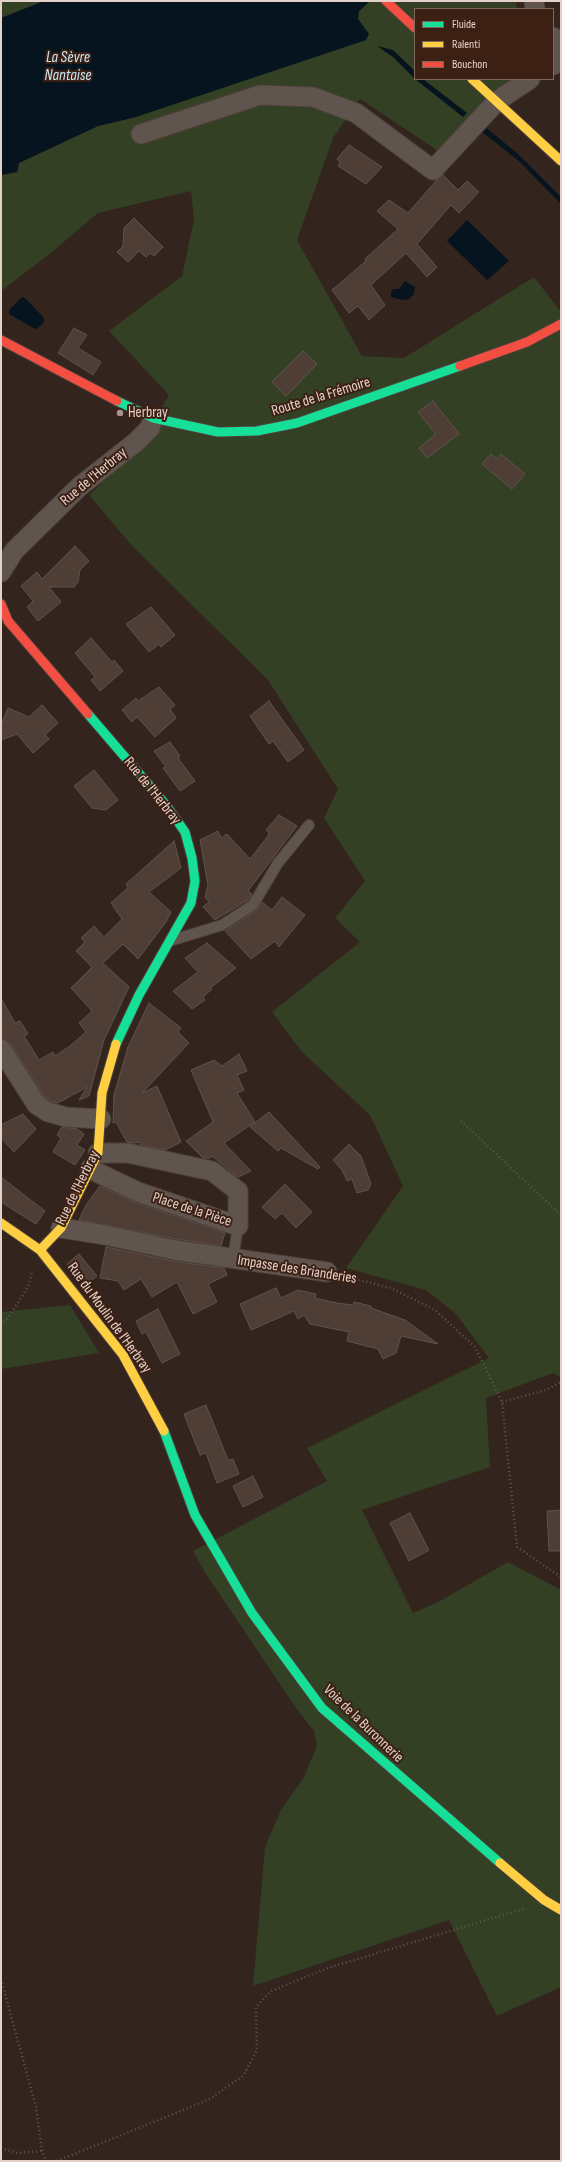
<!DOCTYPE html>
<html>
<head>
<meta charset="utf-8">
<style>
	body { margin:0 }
	#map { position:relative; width:562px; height:2162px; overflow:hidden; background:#33241d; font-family:"Sofia Sans Condensed",sans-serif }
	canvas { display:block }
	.frame { position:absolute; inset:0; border:2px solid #e4d1c9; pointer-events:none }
	.legend { position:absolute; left:414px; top:8px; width:140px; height:72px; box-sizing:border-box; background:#3c2014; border:1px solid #7f675c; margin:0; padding:5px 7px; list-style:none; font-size:12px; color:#e4d1c9 }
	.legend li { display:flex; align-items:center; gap:8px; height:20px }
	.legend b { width:20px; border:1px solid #7f675c }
</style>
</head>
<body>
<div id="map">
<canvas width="562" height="2162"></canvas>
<div class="frame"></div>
<ul class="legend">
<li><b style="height:5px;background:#16e098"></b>Fluide</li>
<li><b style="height:5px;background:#ffcf43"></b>Ralenti</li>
<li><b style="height:5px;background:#f24e42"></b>Bouchon</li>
</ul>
</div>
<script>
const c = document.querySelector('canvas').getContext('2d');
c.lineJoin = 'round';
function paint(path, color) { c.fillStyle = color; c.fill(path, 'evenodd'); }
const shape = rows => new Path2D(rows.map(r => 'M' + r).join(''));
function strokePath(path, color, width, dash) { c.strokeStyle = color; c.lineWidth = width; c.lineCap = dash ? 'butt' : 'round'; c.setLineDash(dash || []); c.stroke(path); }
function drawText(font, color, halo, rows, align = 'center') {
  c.font = font + ' "Sofia Sans Condensed",sans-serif'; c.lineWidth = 4; c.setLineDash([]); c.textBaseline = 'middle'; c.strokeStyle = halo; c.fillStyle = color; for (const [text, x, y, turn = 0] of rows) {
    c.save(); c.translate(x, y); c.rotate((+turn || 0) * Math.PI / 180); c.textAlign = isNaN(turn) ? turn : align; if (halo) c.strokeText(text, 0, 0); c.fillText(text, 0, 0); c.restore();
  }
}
paint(shape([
	[1,1,44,1,1,18],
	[370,1,516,1,517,9,415,9,415,79,511,79,440,152,360,99,333,138,297,240,362,356,404,358,534,277,561,312,561,1377,553,1373,486,1398,490,1467,362,1510,413,1613,440,1601,508,1562,561,1590,561,1987,497,2016,449,1920,253,1986,265,1847,281,1810,304,1777,317,1746,314,1731,298,1711,204,1571,193,1551,327,1481,307,1448,489,1358,456,1314,426,1290,346,1268,403,1186,370,1115,302,1052,272,1012,360,942,335,918,365,881,324,818,338,789,268,680,133,547,89,495,136,451,169,395,109,331,182,276,194,220,191,191,98,213,47,256,1,291,1,175,17,172,19,163,98,126,136,117,369,34,358,19,359,11],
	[70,1305,99,1353,1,1369,1,1312]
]), '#334024');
paint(shape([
	[44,1,370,1,359,11,358,19,369,34,366,40,136,117,98,126,19,163,17,172,1,175,1,18],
	[377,46,393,50,415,71,415,79,393,57],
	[415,79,423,79,467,113,463,117],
	[484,126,519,155,561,197,561,204,520,162,480,130],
	[467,220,509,261,487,280,447,241],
	[405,281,415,287,414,294,409,299,402,300,391,297,391,293,393,289,399,289],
	[22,297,25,298,44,318,44,322,38,328,35,329,9,314,10,309]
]), '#05141f');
const building = shape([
	[349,145,382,167,366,184,338,166,340,162,337,159,349,145],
	[443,175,458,190,467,181,479,192,459,213,451,205,417,244,437,267,427,277,406,253,371,285,385,305,369,320,358,306,349,313,332,290,366,261,365,259,398,229,377,211,389,200,408,213,436,181,443,175],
	[134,218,163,247,154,256,150,253,146,257,139,251,128,262,117,252,123,246,124,228,134,218],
	[74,328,87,335,78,348,101,362,93,375,58,353,74,328],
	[303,351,317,364,286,396,272,382,303,351],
	[433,401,459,434,427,458,419,448,436,434,418,412,433,401],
	[491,454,497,459,501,454,525,474,512,489,482,464,491,454],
	[75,546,89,561,80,570,78,582,74,587,49,587,61,602,38,621,27,607,33,601,21,586,37,572,42,579,75,546],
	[151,607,175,635,161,647,159,644,149,652,126,624,151,607],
	[91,638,112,662,114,660,123,671,100,691,91,680,95,677,75,653,91,638],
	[159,687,175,705,170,709,176,718,155,737,137,717,132,722,122,710,136,698,138,701,159,687],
	[269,701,304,750,288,762,273,741,269,744,250,716,269,701],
	[42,705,58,723,45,735,49,739,33,753,17,734,1,740,1,725,8,708,29,717,42,705],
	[170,742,180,756,178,758,195,781,180,791,163,768,166,767,154,751,170,742],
	[94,770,118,800,106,810,92,808,74,786,94,770],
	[279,815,297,826,248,891,252,894,248,900,215,920,203,907,209,902,205,897,208,885,200,840,218,831,221,838,227,834,250,859,268,836,269,832,266,830,279,815],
	[174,841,181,868,149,892,171,912,166,922,138,959,123,944,103,963,129,987,104,1040,89,1096,79,1100,87,1087,58,1103,53,1102,45,1097,10,1043,1,1038,1,998,15,1023,20,1021,28,1034,24,1036,39,1060,53,1052,55,1056,70,1046,86,1032,79,1023,92,1011,71,988,92,967,76,951,85,942,81,938,94,926,104,937,122,919,111,903,128,888,126,884,174,841],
	[282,897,305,915,279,947,275,941,251,959,225,931,257,910,262,902,272,910,282,897],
	[207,943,236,968,210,988,212,989,203,997,205,1000,192,1009,173,991,198,972,185,958,207,943],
	[149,1003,181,1028,178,1032,189,1043,142,1093,157,1086,181,1142,165,1150,141,1145,139,1142,135,1143,127,1142,116,1122,113,1123,114,1095,128,1047,149,1003],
	[239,1054,247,1071,237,1075,244,1090,237,1093,255,1122,224,1143,251,1171,238,1177,212,1156,209,1158,203,1158,186,1141,213,1122,191,1070,214,1060,222,1066,239,1054],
	[269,1112,320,1167,318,1169,281,1148,278,1151,250,1127,269,1112],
	[23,1114,36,1129,14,1152,1,1138,1,1125,23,1114],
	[62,1127,77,1129,84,1134,77,1145,85,1150,75,1165,53,1152,61,1138,57,1135,62,1127],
	[349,1144,361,1156,371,1184,368,1190,357,1193,352,1179,347,1181,342,1170,333,1160,349,1144],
	[1,1177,45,1211,36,1224,1,1202,1,1177],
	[285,1184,312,1212,296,1228,282,1213,275,1219,262,1207,285,1184],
	[100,1186,134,1202,225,1233,221,1246,177,1239,79,1220,86,1205,100,1186],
	[106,1247,173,1261,224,1268,227,1275,208,1284,217,1302,193,1314,177,1282,152,1297,141,1279,124,1290,118,1281,100,1278,106,1247],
	[79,1254,97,1276,84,1286,67,1264,79,1254],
	[276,1288,281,1298,298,1290,316,1294,315,1298,337,1303,353,1305,354,1302,371,1306,371,1308,405,1320,438,1344,401,1336,396,1353,383,1359,378,1349,347,1341,349,1332,310,1324,304,1315,298,1319,294,1311,251,1330,240,1304,276,1288],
	[158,1309,180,1354,162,1363,146,1332,142,1334,136,1321,158,1309],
	[206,1405,228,1460,233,1459,239,1474,217,1483,206,1453,200,1455,184,1414,206,1405],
	[253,1476,263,1497,243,1507,233,1486,253,1476],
	[561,1510,561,1551,549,1551,547,1511,561,1510],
	[410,1513,429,1550,409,1561,390,1523,410,1513]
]);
paint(building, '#4e3e35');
strokePath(building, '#60534c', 1);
const lane = shape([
	[173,940,222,925,253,905,278,863,309,825],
	[233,1259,238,1226]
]);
const street = shape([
	[534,1,535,9],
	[553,37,561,49],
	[553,65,561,61],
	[141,134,260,95,313,97,356,113,433,170,497,101,530,79],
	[1,572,14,551,79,487,136,442,150,428,153,418],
	[1,1049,37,1105,48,1112,66,1117,101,1119],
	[90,1169,138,1192,238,1226,238,1191,212,1171,128,1153,98,1153],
	[61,1228,105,1235,175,1250,327,1272]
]);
const fast = shape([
	[117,401,153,418,218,432,257,431,297,423,460,366],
	[88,714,166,805,185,832,192,858,195,881,191,903,139,995,116,1044],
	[164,1431,195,1515,252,1613,322,1708,500,1863]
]);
const slow = shape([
	[472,79,561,161],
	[1,1223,40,1250,123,1355,164,1431],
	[40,1250,61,1228,98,1153,102,1093,116,1044],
	[500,1863,544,1900,561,1910]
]);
const jam = shape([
	[386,1,415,28],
	[1,340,117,401],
	[460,366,527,342,561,324],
	[1,604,8,621,88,714]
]);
strokePath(lane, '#4e413b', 12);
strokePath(street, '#4e413b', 21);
strokePath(fast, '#4e413b', 11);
strokePath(slow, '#4e413b', 11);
strokePath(jam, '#4e413b', 11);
strokePath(shape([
	[461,1121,561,1215],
	[343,1276,391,1288,435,1310,475,1347,502,1402,517,1547,561,1577],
	[1,1325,10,1315,28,1287,32,1273],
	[502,1402,546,1390,561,1382],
	[1,1979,36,2107,42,2151,46,2161],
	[1,2148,17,2153,42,2151],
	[57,2161,208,2100,243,2076,257,2050,256,2007,271,1991,328,1968,523,1909]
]), '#615652', 2.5, [1, 3]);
strokePath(lane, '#5f544e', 10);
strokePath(street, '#5f544e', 19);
strokePath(fast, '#16e098', 9);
strokePath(slow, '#ffcf43', 9);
strokePath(jam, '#f24e42', 9);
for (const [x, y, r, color] of [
	[120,413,4,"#a6948d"]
]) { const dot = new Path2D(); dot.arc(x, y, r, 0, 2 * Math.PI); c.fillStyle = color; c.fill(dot); strokePath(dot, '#3c2014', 1.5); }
drawText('15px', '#e4d1c9', '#3c2014', [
	["Route de la Frémoire",321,397,-17],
	["Rue de l'Herbray",94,477,-40],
	["Rue de l'Herbray",152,791,51],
	["Rue de l'Herbray",78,1188,-64],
	["Place de la Pièce",192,1210,18],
	["Impasse des Brianderies",297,1270,9],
	["Rue du Moulin de l'Herbray",109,1318,54],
	["Voie de la Buronnerie",363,1724,44]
]);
drawText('15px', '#e4d1c9', '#3c2014', [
	["Herbray",128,413]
], 'left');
drawText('italic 16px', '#c7e7f8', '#3c2014', [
	["La Sèvre",68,58],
	["Nantaise",68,76]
]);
</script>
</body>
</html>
